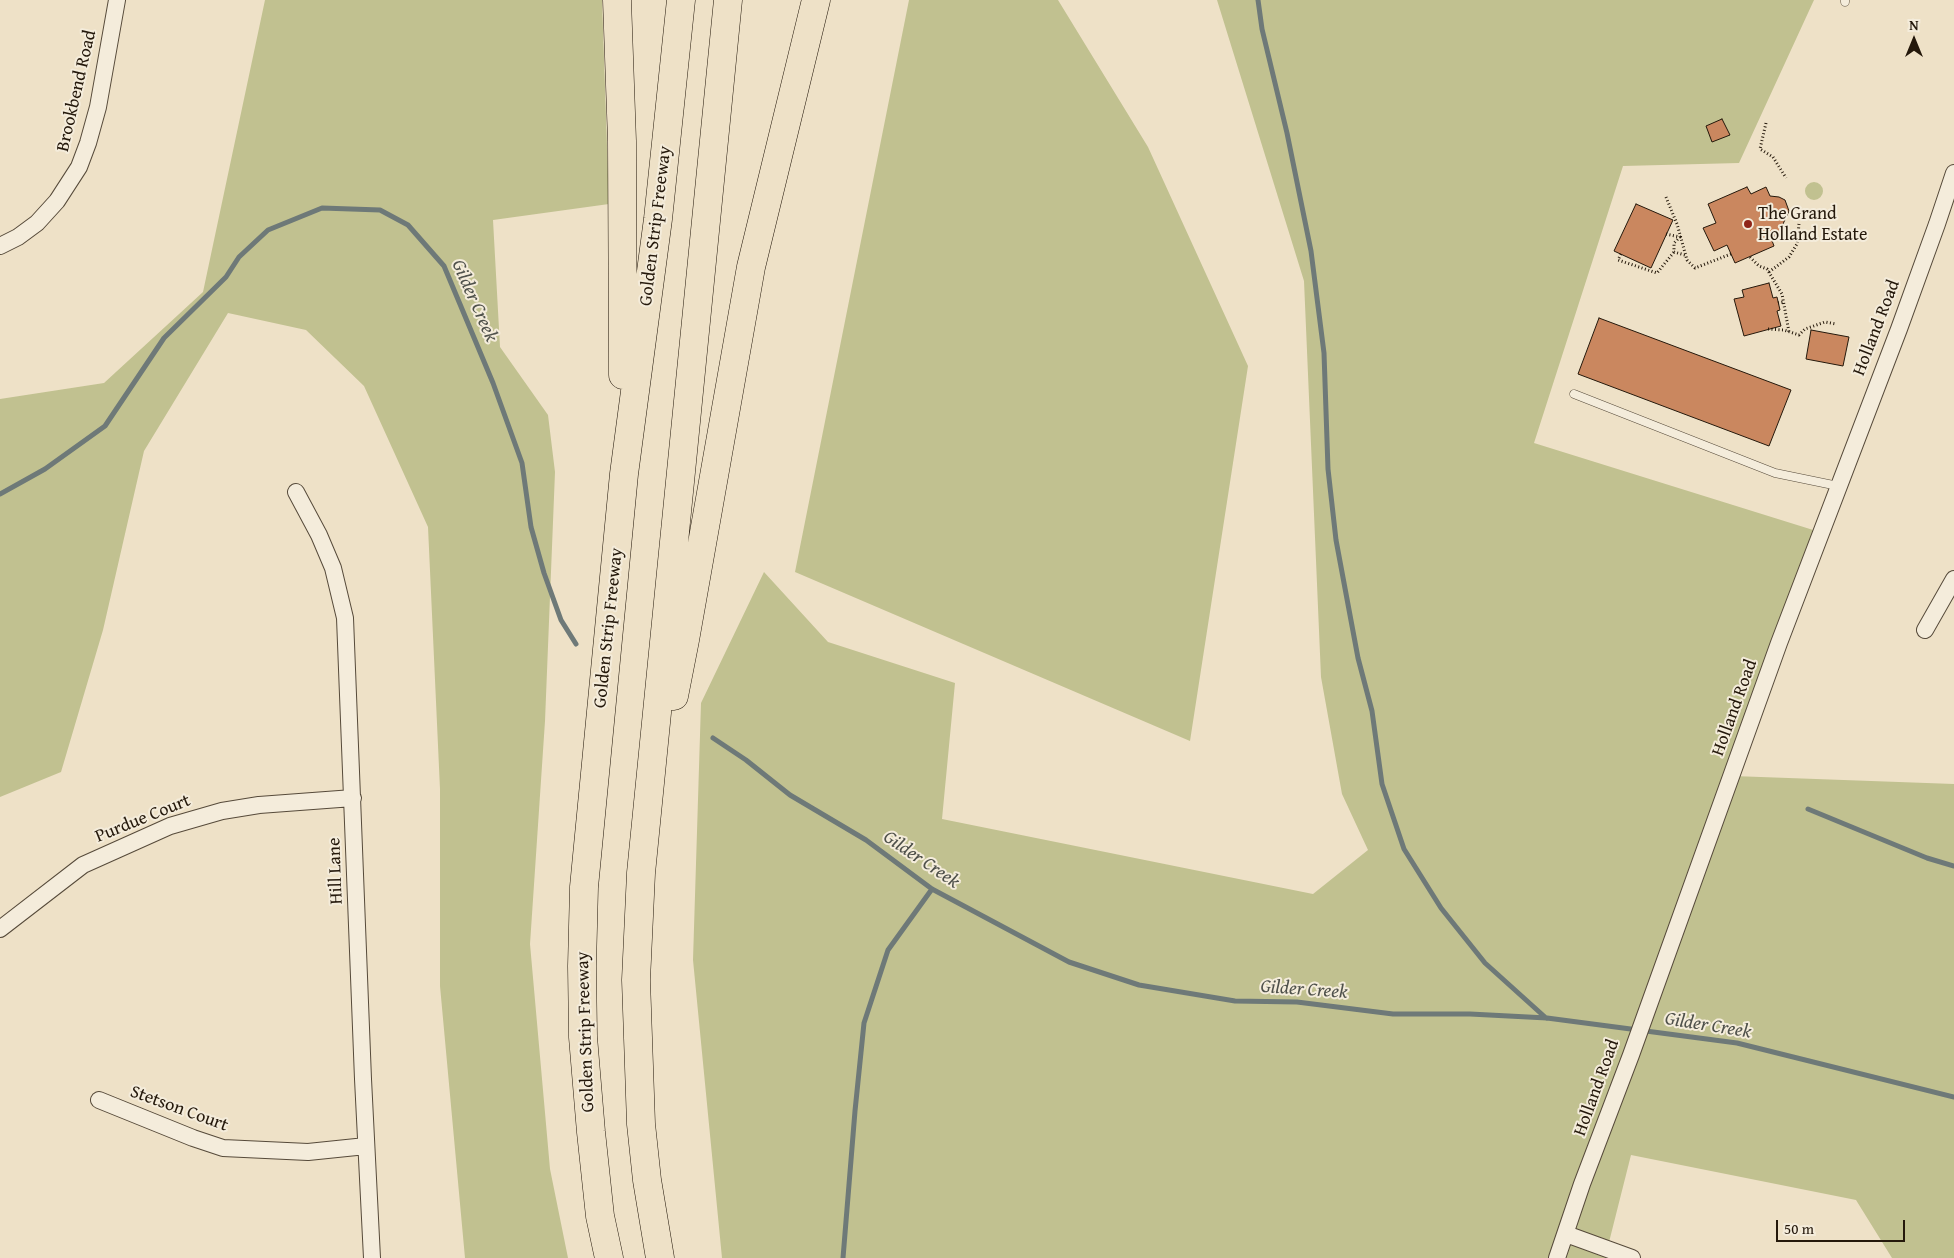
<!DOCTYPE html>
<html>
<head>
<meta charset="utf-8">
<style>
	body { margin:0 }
	#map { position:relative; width:1954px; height:1258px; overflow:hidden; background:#eee1c7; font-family:"Gentium Book Plus",serif }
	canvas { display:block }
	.north { position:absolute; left:1889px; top:15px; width:50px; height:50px; -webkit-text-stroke:4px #f4ecdb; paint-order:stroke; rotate:0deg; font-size:14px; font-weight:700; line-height:20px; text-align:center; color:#24180b }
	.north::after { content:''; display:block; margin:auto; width:18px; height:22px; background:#24180b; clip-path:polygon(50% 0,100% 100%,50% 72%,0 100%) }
	.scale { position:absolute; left:1776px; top:1220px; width:129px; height:22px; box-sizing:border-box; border:2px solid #24180b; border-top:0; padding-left:6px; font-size:15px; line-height:18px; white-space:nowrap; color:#24180b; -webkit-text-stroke:4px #f4ecdb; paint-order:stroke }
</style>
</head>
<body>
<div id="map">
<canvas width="1954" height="1258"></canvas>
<div class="north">N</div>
<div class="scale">50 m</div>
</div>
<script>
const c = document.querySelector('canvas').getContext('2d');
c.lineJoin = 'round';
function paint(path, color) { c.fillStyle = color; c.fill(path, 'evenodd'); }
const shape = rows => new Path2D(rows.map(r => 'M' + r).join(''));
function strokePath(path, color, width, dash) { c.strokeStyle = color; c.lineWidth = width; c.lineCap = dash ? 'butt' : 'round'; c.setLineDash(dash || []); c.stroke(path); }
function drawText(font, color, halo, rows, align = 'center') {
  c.font = font + ' "Gentium Book Plus",serif'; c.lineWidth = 4; c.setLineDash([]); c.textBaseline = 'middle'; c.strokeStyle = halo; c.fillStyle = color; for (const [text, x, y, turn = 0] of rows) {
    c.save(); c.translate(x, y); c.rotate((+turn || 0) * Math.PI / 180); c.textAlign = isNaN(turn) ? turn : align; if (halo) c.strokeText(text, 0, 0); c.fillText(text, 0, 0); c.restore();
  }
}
paint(shape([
	[265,0,602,0,609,204,493,220,500,347,548,415,555,472,545,721,530,944,550,1169,568,1258,465,1258,440,986,440,789,428,527,364,386,306,330,228,313,144,451,103,630,61,772,0,797,0,399,104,383,203,292],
	[909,0,1058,0,1148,147,1248,366,1190,741,795,572],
	[1217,0,1814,0,1739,163,1623,166,1534,443,1826,534,1733,776,1954,784,1954,1258,1892,1258,1856,1200,1631,1155,1605,1258,722,1258,693,960,701,703,764,572,828,642,955,683,942,819,1313,894,1368,850,1342,794,1321,677,1304,281],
	'1805 191a9 9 0 1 1 18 0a9 9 0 1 1-18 0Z'
]), '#c1c190');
strokePath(shape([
	[1258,0,1262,29,1287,133,1311,251,1324,353,1328,469,1336,540,1358,658,1372,711,1382,784,1404,849,1441,908,1485,963,1546,1018],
	[0,494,45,469,105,426,164,338,226,277,239,257,268,230,322,208,380,210,408,225,444,266,493,383,522,463,531,527,544,573,561,620,576,644],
	[713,738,746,760,790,795,866,840,932,889,1069,962,1139,985,1235,1001,1297,1002,1393,1014,1470,1014,1547,1018,1737,1043,1954,1097],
	[1808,809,1927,858,1954,866],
	[843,1258,855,1111,864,1023,888,950,932,889]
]), '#6e7978', 5);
const building = shape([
	[1722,119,1730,135,1712,142,1706,126,1722,119],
	[1747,187,1751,194,1766,187,1770,196,1779,197,1785,200,1789,211,1783,224,1786,231,1771,238,1774,246,1735,263,1727,245,1714,251,1703,228,1716,223,1708,204,1747,187],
	[1636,204,1673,220,1651,268,1614,251,1636,204],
	[1769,283,1773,298,1777,297,1780,310,1777,311,1781,326,1744,336,1734,299,1744,297,1742,290,1769,283],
	[1599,318,1791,390,1769,446,1578,374,1599,318],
	[1811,330,1849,337,1843,366,1806,359,1811,330]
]);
paint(building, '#ca875f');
strokePath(building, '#24180b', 1);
const lane = shape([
	[1845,2,1845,0],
	[1574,394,1775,473,1838,486]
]);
const street = shape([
	[0,246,18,237,37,223,57,201,79,167,88,143,98,107,117,0],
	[296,492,319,535,333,568,345,618,363,1079,372,1258],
	[1925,630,1954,579],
	[0,929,83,865,170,826,222,811,259,805,353,798],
	[99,1100,193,1138,223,1148,308,1152,366,1146],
	[1566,1234,1632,1258],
	[1557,1258,1582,1184,1631,1055,1779,643,1899,329,1937,224,1954,173]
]);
const highway = shape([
	[617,0,622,141,623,375],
	[674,696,685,640,751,267,816,0],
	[609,1258,600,1216,591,1132,583,1037,582,966,584,887,624,474,658,219,681,0],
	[660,1258,647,1180,641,1124,636,980,641,873,728,0]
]);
strokePath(lane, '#564a3a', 9);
strokePath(street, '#564a3a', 18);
strokePath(highway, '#24180b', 29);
strokePath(shape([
	[1766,123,1760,149,1773,157,1786,178],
	[1666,197,1677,224,1687,260,1695,268,1731,254],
	[1666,234,1680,237,1674,243,1674,252,1685,255],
	[1621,254,1618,260,1657,273,1674,252],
	[1750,257,1759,266,1767,269,1782,294,1789,332],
	[1769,272,1789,257,1797,244,1799,224],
	[1778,303,1784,302],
	[1768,329,1784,330,1799,335,1805,329,1825,322,1836,324]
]), '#24180b', 3, [1, 2.5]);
strokePath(lane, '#f4ecdb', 8);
strokePath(street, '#f4ecdb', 16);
strokePath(highway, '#eee1c7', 28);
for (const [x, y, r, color] of [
	[1748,224,5,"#8f2418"]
]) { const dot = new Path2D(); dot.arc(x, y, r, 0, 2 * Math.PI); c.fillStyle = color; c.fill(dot); strokePath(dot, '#f4ecdb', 2); }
drawText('18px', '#24180b', '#f4ecdb', [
	["Brookbend Road",77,91,-77],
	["Golden Strip Freeway",656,226,-83],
	["Holland Road",1877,328,-69],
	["Golden Strip Freeway",609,628,-84],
	["Holland Road",1735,708,-70],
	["Purdue Court",143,819,-22],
	["Hill Lane",336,871,-92],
	["Golden Strip Freeway",586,1032,-92],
	["Holland Road",1597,1088,-70],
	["Stetson Court",179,1109,20]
]);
drawText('18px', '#24180b', '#f4ecdb', [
	["The Grand",1758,214],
	["Holland Estate",1758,235]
], 'left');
drawText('italic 19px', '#4f514b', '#f4ecdb', [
	["Gilder Creek",474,301,66],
	["Gilder Creek",921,860,34],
	["Gilder Creek",1304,990,4],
	["Gilder Creek",1708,1026,9]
]);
</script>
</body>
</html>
